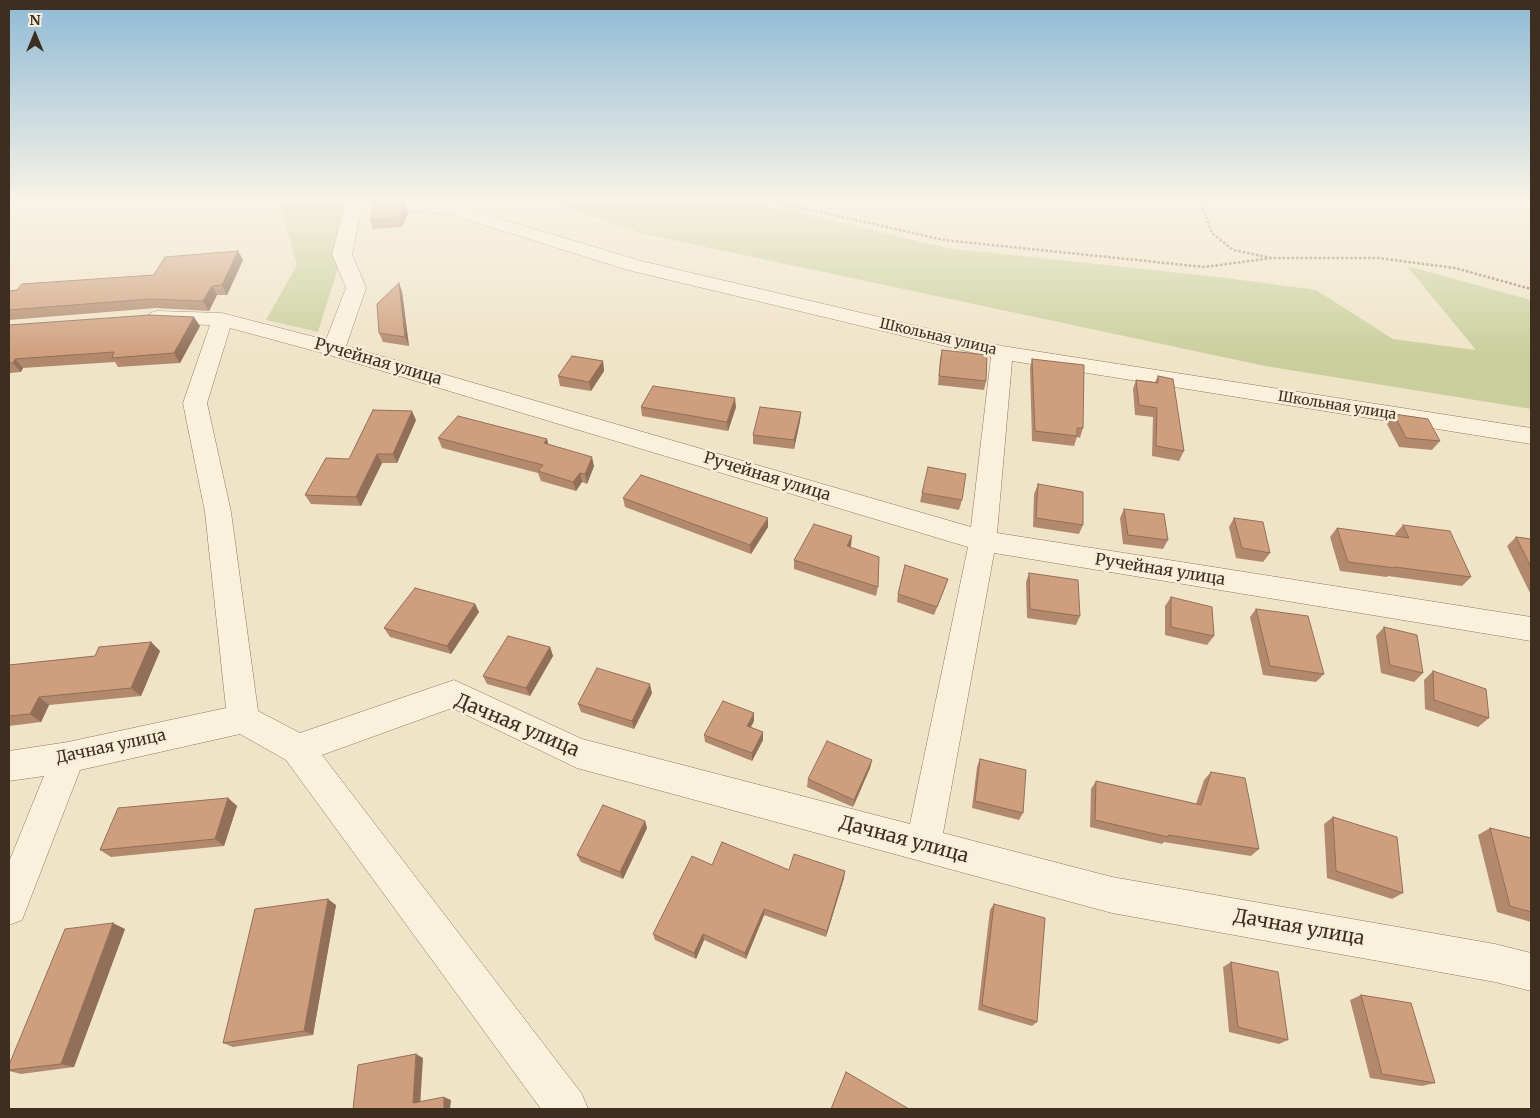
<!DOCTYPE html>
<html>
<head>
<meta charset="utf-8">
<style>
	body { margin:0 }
	#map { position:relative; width:1540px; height:1118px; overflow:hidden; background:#f0e4c8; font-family:Merriweather,serif }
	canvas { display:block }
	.frame { position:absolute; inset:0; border:10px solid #3d2e20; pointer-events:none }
	.north { position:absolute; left:10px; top:10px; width:50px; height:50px; -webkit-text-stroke:4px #f7eed8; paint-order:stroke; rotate:0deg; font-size:14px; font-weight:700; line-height:20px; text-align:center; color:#3d2e20 }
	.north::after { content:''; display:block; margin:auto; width:18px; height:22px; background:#3d2e20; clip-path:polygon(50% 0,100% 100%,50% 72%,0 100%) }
</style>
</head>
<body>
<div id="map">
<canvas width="1540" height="1118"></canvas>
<div class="frame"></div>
<div class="north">N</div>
</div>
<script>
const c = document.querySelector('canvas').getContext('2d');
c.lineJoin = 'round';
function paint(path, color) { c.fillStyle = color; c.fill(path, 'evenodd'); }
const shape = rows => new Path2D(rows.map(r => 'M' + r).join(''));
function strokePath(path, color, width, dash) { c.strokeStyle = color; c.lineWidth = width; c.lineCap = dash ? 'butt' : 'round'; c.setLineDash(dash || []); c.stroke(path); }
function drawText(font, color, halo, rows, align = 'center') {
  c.font = font + ' Merriweather,serif'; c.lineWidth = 5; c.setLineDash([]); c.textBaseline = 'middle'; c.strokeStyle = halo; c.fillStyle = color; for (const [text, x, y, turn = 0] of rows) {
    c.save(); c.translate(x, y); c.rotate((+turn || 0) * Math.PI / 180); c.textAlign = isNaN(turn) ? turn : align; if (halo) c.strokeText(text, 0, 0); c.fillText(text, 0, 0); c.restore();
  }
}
paint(shape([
	[278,200,359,200,318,332,266,320,297,265],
	[545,200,745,200,947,248,1227,278,1316,290,1393,339,1476,350,1407,266,1531,300,1531,409,1265,366,645,234]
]), '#c9cf9b');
const minor = shape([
	[371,200,451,204,641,261,1002,346,1531,428,1531,444,1012,361,997,533,1531,617,1531,641,994,553,943,833,1112,877,1495,944,1531,953,1531,991,1495,982,1112,913,577,768,452,708,322,755,582,1094,588,1109,541,1109,286,760,240,734,80,770,22,920,9,925,9,862,44,776,9,781,9,751,68,742,226,708,205,512,183,403,210,325,157,323,150,321,147,317,150,313,157,311,222,313,326,340,346,288,332,254,344,208,347,204,371,200],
	[382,209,449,214,628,270,991,357,971,527,346,346,366,288,352,254,361,212,382,209],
	[230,328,326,354,968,547,910,824,582,739,454,680,300,733,258,711,231,512,207,403,230,328]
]);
strokePath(minor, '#8d765c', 1);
strokePath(shape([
	[767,200,944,240,1204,267,1272,258],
	[1200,200,1212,233,1233,250,1272,258,1378,258,1455,268,1531,289]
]), '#8d765c', 2.5, [2.5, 2]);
paint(minor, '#faf1dc');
paint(shape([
	[405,204,408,213,402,227,373,229,370,220],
	[238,251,243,260,227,295,217,295,209,311,156,308,9,320,9,291,154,275],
	[399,283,402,292,409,346,383,342,379,333],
	[9,325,200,326,180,363,118,367,115,362,23,368,21,372,9,373],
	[942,350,986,381,984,390,938,385,940,359],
	[1032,359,1083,428,1080,438,1077,437,1074,446,1032,441,1030,368],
	[603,361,604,371,591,391,560,386,558,376],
	[1158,376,1184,451,1179,461,1152,456,1153,417,1135,415,1133,389,1136,380,1155,382],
	[641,407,736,407,728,431,642,416],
	[801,412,800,421,794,449,753,444,753,435],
	[1394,414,1440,441,1432,450,1399,447,1387,424],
	[416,420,397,463,382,463,361,506,311,504,305,495,349,459],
	[438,438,547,439,548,445,594,466,587,484,582,482,576,491,541,481,538,473,442,448],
	[1038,484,1083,525,1079,534,1033,527,1034,494],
	[922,493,962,500,959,510,920,502],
	[623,498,768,527,751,554,625,507],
	[1124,509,1168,540,1163,549,1123,544,1120,518],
	[1234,518,1270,553,1263,562,1236,558,1229,527],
	[1403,525,1471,577,1462,586,1388,576,1387,577,1340,571,1330,537,1337,528,1396,536,1395,534],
	[1516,537,1531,539,1531,595,1507,546],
	[851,546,850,547,878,587,876,596,794,569,794,560],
	[1029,573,1080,616,1076,625,1027,618,1026,582],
	[948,579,945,588,934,615,897,602,898,594],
	[1171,597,1214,636,1207,645,1165,635,1165,606],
	[475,604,479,612,451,654,390,637,384,628],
	[1256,609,1324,674,1316,682,1263,675,1250,617],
	[1384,627,1423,673,1414,682,1381,673,1376,636],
	[151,642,160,651,141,696,49,705,41,722,9,726,9,665,95,656],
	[550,647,553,656,530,696,487,684,483,676],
	[1433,671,1489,718,1478,727,1425,709,1424,680],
	[652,693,634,729,581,712,578,704],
	[754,721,751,727,763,732,763,740,752,761,705,742,704,735],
	[980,759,1023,813,1019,820,972,808,977,767],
	[872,760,870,768,853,807,807,787,808,779],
	[1211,772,1259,849,1251,856,1164,842,1162,844,1090,827,1091,789,1096,781,1196,804,1204,780],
	[228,798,237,806,224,846,111,857,100,850],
	[1333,817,1403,893,1392,899,1327,878,1324,824],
	[645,821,647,828,623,879,581,862,577,855],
	[1490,828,1531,838,1531,922,1497,912,1478,835],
	[712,865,789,870,844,878,826,937,764,915,746,959,704,940,696,959,655,940,653,934],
	[994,904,1037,1022,1032,1026,978,1010,990,910],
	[336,905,313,1035,233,1047,223,1043],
	[125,929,74,1067,21,1074,9,1071,9,1065],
	[1231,962,1288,1040,1279,1044,1229,1032,1223,967],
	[1361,995,1435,1083,1422,1086,1370,1078,1350,1000]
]), '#b2896c');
paint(shape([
	[405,204,408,213,402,227,398,218],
	[238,251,243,260,227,295,222,285],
	[399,283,402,292,409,346,405,337],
	[212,286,217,295,209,311,203,301],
	[194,317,200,326,180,363,174,353],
	[15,359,23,368,21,372,13,363],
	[603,361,604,371,591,391,589,382],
	[735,398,736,407,728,431,727,422],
	[412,411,416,420,397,463,393,454],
	[801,412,800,421,794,449,794,440],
	[547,439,549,448,544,443],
	[377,454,382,463,361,506,356,497],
	[592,457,594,466,587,484,585,474],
	[580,473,582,482,576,491,573,482],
	[768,518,768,527,751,554,750,545],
	[852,536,851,546,846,555,847,546],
	[475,604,479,612,451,654,447,646],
	[151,642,160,651,141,696,131,688],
	[550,647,553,656,530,696,526,688],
	[650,684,652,693,634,729,632,721],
	[39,697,49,705,41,722,30,714],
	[754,713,754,721,747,734,747,726],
	[763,732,763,740,752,761,752,753],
	[872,760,870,768,853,807,854,800],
	[228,798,237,806,224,846,215,839],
	[645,821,647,828,623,879,620,872],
	[845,871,844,878,826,937,827,931],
	[328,899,336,905,313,1035,304,1031],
	[764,909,764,915,746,959,745,953],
	[113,923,125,929,74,1067,61,1064],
	[703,934,704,940,696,959,694,953],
	[416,1054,423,1058,420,1107,413,1103],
	[444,1097,451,1100,450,1109,444,1109]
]), '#916f58');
const building = shape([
	[376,202,405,204,398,218,370,220,376,202],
	[238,251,222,285,212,286,203,301,150,299,9,310,9,291,17,290,22,284,154,275,165,257,238,251],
	[399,283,405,337,379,333,377,304,399,283],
	[150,315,194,317,174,353,112,358,114,352,15,359,13,363,9,363,9,325,150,315],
	[942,350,987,355,986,381,939,376,942,350],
	[572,356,603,361,589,382,558,376,572,356],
	[1032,359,1084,365,1083,428,1077,428,1077,436,1035,431,1032,359],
	[1158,376,1173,379,1184,451,1156,446,1157,408,1139,405,1136,380,1158,383,1158,376],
	[653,386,735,398,727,422,641,407,653,386],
	[760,407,801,412,794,440,753,435,760,407],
	[373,410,412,411,393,454,377,454,356,497,305,495,326,458,349,459,373,410],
	[1394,414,1428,419,1440,441,1406,438,1394,414],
	[458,416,547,439,544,443,592,457,585,474,580,473,573,482,538,471,543,465,438,438,458,416],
	[928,467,966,474,962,500,922,493,928,467],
	[641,475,768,518,750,545,623,498,641,475],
	[1038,484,1083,492,1083,525,1036,518,1038,484],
	[1124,509,1164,514,1168,540,1128,535,1124,509],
	[1234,518,1263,522,1270,553,1242,548,1234,518],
	[814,524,852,536,847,546,879,557,878,587,794,560,814,524],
	[1403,525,1450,531,1471,577,1395,567,1395,568,1348,562,1337,528,1409,538,1403,525],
	[1516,537,1531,539,1531,567,1516,537],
	[905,565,948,579,937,607,898,594,905,565],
	[1029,573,1078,580,1080,616,1030,609,1029,573],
	[415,588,475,604,447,646,384,628,415,588],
	[1171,597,1212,607,1214,636,1171,627,1171,597],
	[1256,609,1308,616,1324,674,1270,666,1256,609],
	[1384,627,1417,635,1423,673,1390,665,1384,627],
	[508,636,550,647,526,688,483,676,508,636],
	[151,642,131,688,39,697,30,714,9,716,9,665,95,656,99,647,151,642],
	[597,668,650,684,632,721,578,704,597,668],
	[1433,671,1486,689,1489,718,1434,700,1433,671],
	[723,701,754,713,747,726,763,732,752,753,704,735,723,701],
	[827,741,872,760,854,800,808,779,827,741],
	[980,759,1026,770,1023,813,975,801,980,759],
	[1211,772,1245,778,1259,849,1168,835,1168,837,1095,820,1096,781,1201,805,1211,772],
	[228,798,215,839,100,850,118,808,228,798],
	[603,805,645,821,620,872,577,855,603,805],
	[1333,817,1397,837,1403,893,1336,871,1333,817],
	[1490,828,1531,838,1531,912,1510,906,1490,828],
	[722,842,789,870,794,854,845,871,827,931,764,909,745,953,703,934,694,953,653,934,692,856,712,865,722,842],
	[328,899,304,1031,223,1043,255,909,328,899],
	[994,904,1045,918,1037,1022,982,1005,994,904],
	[113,923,61,1064,9,1070,9,1065,65,929,113,923],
	[1231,962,1278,972,1288,1040,1238,1027,1231,962],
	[1361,995,1411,1003,1435,1083,1382,1074,1361,995],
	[416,1054,413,1103,444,1097,444,1109,353,1109,358,1065,416,1054],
	[846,1072,909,1109,831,1109,846,1072]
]);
paint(building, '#cf9f7d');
strokePath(building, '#916f58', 1);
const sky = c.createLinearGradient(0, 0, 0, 357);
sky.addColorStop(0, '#8fbad6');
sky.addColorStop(0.56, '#f8f3e6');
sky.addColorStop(1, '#f8f3e600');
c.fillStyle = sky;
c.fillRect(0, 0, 1540, 357);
drawText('14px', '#3d2e20', '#f7eed8', [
	["Школьная улица",938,337,13],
	["Школьная улица",1337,406,9]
]);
drawText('16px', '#3d2e20', '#f7eed8', [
	["Ручейная улица",378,362,16],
	["Ручейная улица",767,477,17],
	["Ручейная улица",1160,570,9],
	["Дачная улица",111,747,-12]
]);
drawText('19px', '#3d2e20', '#f7eed8', [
	["Дачная улица",517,726,23],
	["Дачная улица",904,840,15],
	["Дачная улица",1299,928,10]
]);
</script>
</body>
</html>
